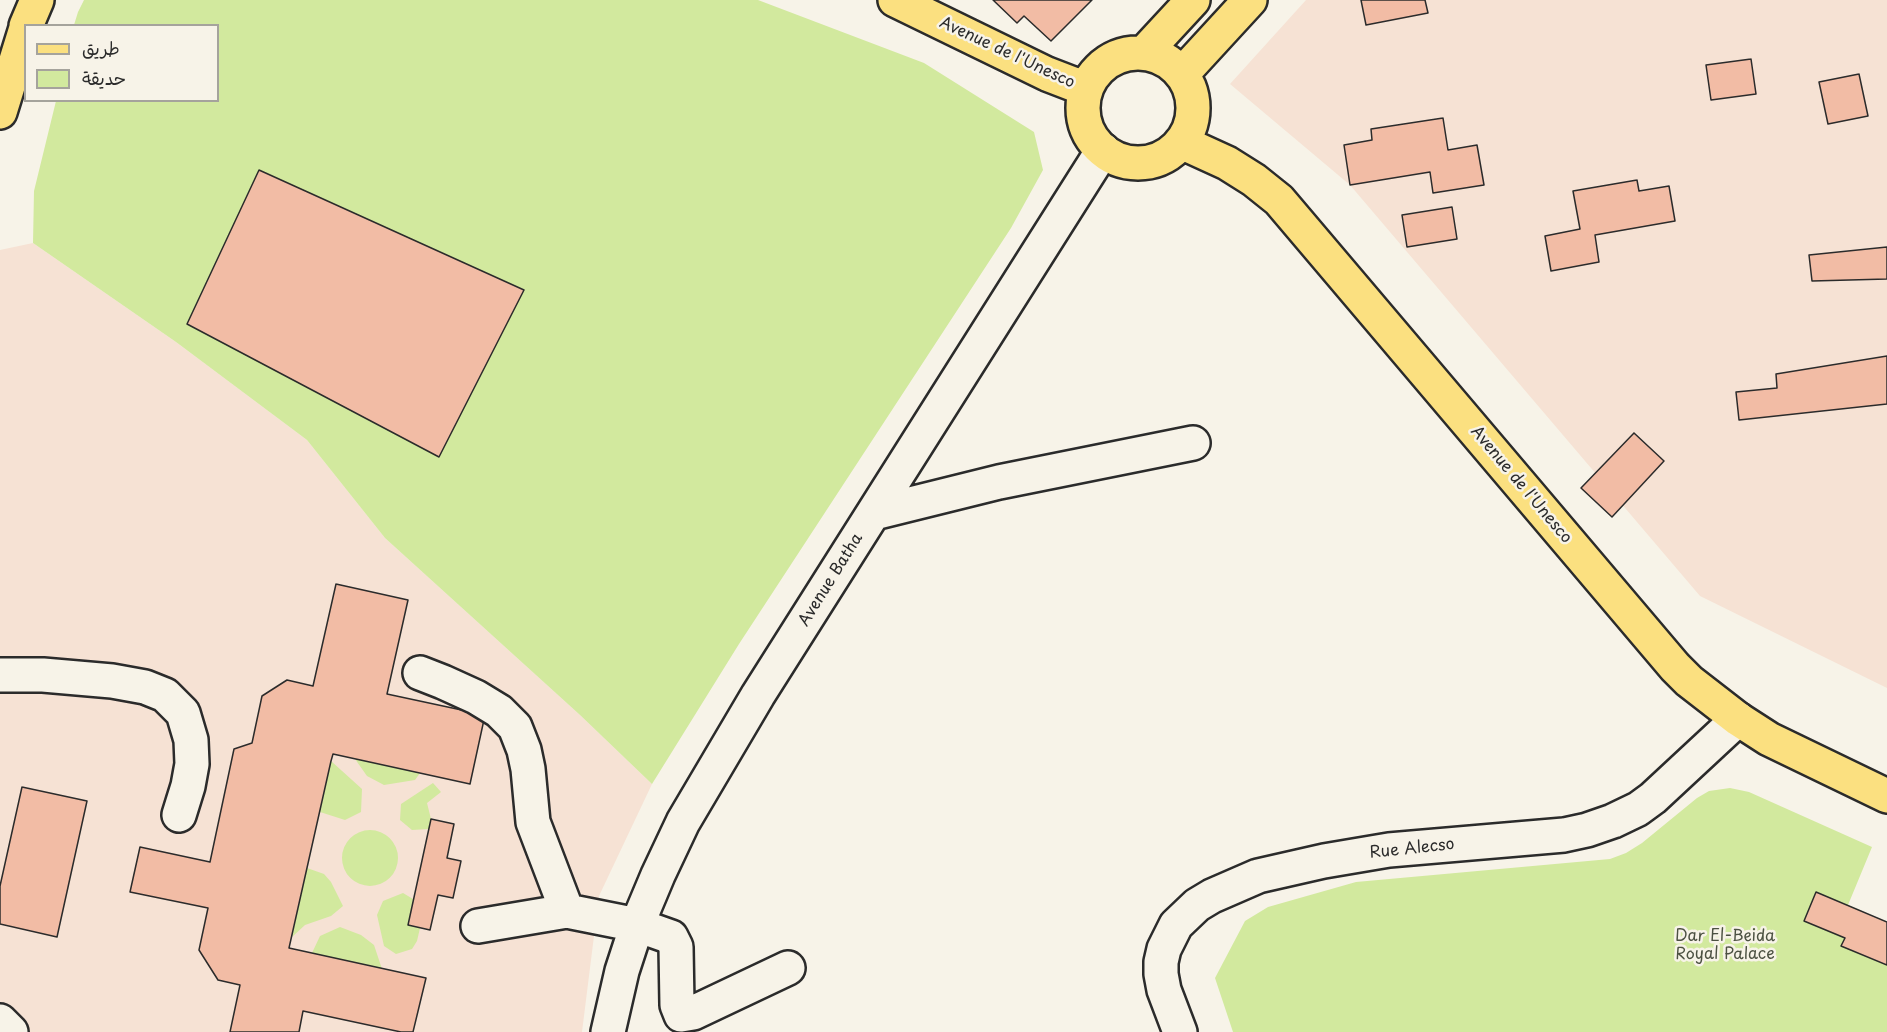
<!DOCTYPE html>
<html>
<head>
<meta charset="utf-8">
<style>
	body { margin:0 }
	#map { position:relative; width:1887px; height:1032px; overflow:hidden; background:#f7f3e8; font-family:"Playpen Sans","Playpen Sans Arabic",sans-serif }
	canvas { display:block }
	.legend { position:absolute; left:24px; top:24px; width:195px; height:78px; box-sizing:border-box; background:#f7f3e8; border:2px solid #a5a39c; margin:0; padding:8px 10px; list-style:none; font-size:18px; color:#2b2b2b }
	.legend li { display:flex; align-items:center; gap:12px; height:30px }
	.legend b { width:30px; border:2px solid #a5a39c }
</style>
</head>
<body>
<div id="map">
<canvas width="1887" height="1032"></canvas>
<ul class="legend">
<li><b style="height:8px;background:#fbe080"></b>طريق</li>
<li><b style="height:16px;background:#d2e99e"></b>حديقة</li>
</ul>
</div>
<script>
const c = document.querySelector('canvas').getContext('2d');
c.lineJoin = 'round';
function paint(path, color) { c.fillStyle = color; c.fill(path, 'evenodd'); }
const shape = rows => new Path2D(rows.map(r => 'M' + r).join(''));
function strokePath(path, color, width, dash) { c.strokeStyle = color; c.lineWidth = width; c.lineCap = dash ? 'butt' : 'round'; c.setLineDash(dash || []); c.stroke(path); }
function drawText(font, color, halo, rows, align = 'center') {
  c.font = font + ' "Playpen Sans",sans-serif'; c.lineWidth = 5; c.setLineDash([]); c.textBaseline = 'middle'; c.strokeStyle = halo; c.fillStyle = color; for (const [text, x, y, turn = 0] of rows) {
    c.save(); c.translate(x, y); c.rotate((+turn || 0) * Math.PI / 180); c.textAlign = isNaN(turn) ? turn : align; if (halo) c.strokeText(text, 0, 0); c.fillText(text, 0, 0); c.restore();
  }
}
paint(shape([
	[1306,0,1887,0,1887,688,1700,596,1350,185,1230,84],
	[33,243,176,342,307,440,385,538,580,715,652,784,599,896,582,1032,0,1032,0,250]
]), '#f6e2d4');
paint(shape([
	[84,0,758,0,924,63,1034,132,1043,170,1011,228,739,644,652,784,580,715,385,538,307,440,176,342,33,243,34,191,56,101,218,100,218,26,74,25,78,12],
	[355,759,420,773,415,780,384,785,367,776],
	[331,761,362,789,361,812,345,820,320,812],
	[433,783,441,792,427,803,431,819,429,829,412,830,400,820,401,804],
	[1730,788,1749,792,1872,847,1848,905,1887,922,1887,1032,1233,1032,1215,978,1245,921,1268,907,1356,882,1610,859,1626,853,1642,843,1697,798,1709,791],
	'342 858a28 28 0 1 1 56 0a28 28 0 1 1-56 0Z',
	[307,868,324,874,331,882,343,906,331,916,305,925,292,937],
	[403,893,413,899,408,925,420,928,417,941,412,949,396,954,384,946,377,915,383,901],
	[340,927,361,935,374,945,382,969,312,953,320,936]
]), '#d2e99e');
const building = shape([
	[993,0,1092,0,1051,41,1024,16,1017,23,993,0],
	[1361,0,1425,0,1428,13,1366,25,1361,0],
	[1751,59,1756,94,1711,100,1706,65,1751,59],
	[1859,74,1868,116,1828,124,1819,82,1859,74],
	[1443,118,1448,150,1477,145,1484,185,1433,193,1430,172,1350,185,1344,145,1372,140,1371,129,1443,118],
	[259,170,524,290,439,457,187,324,259,170],
	[1637,180,1639,191,1669,186,1675,221,1595,235,1599,262,1551,271,1545,236,1580,229,1573,191,1637,180],
	[1452,207,1457,239,1407,247,1402,215,1452,207],
	[1887,247,1887,279,1812,281,1809,255,1887,247],
	[1887,356,1887,404,1739,420,1736,392,1777,388,1776,374,1887,356],
	[1634,433,1664,461,1612,517,1581,488,1634,433],
	[336,584,408,600,387,694,485,715,470,784,333,754,331,761,289,948,426,978,413,1032,401,1032,303,1011,299,1032,230,1032,240,985,218,980,199,950,208,908,130,892,140,847,210,862,234,749,252,743,262,696,287,680,313,686,336,584],
	[22,787,87,801,57,937,0,924,0,886,22,787],
	[431,819,454,824,447,858,461,861,453,898,438,895,430,930,408,925,431,819],
	[1816,892,1887,922,1887,965,1841,946,1845,938,1804,921,1816,892]
]);
paint(building, '#f2bca5');
strokePath(building, '#2b2b2b', 1.5);
const minor = shape([
	[874,513,999,482,1193,443],
	[420,673,443,682,476,697,499,711,515,727,524,750,528,769,533,822,567,911],
	[0,675,43,675,112,681,145,687,165,695,183,713,191,740,192,764,188,786,179,815],
	[478,926,567,911,637,925,671,937,676,947,677,1005,681,1015,693,1013,788,968],
	[0,1021,11,1032],
	[608,1032,622,971,637,925,658,875,683,822,758,695,1103,150],
	[1180,1032,1164,990,1161,974,1161,962,1164,949,1176,925,1197,905,1212,896,1258,876,1324,861,1389,850,1564,835,1587,830,1613,821,1638,809,1653,798,1738,719]
]);
const major = shape([
	[895,0,1047,74,1086,89],
	[26,26,37,0],
	[1144,53,1193,0],
	'1083 108a55 55 0 1 1 110 0a55 55 0 1 1-110 0Z',
	[1182,74,1250,0],
	[0,112,26,28],
	[1181,142,1227,163,1254,180,1279,200,1675,667,1689,681,1738,719,1769,739,1887,796]
]);
strokePath(minor, '#2b2b2b', 38);
strokePath(major, '#2b2b2b', 38);
strokePath(minor, '#f7f3e8', 33);
strokePath(major, '#fbe080', 33);
drawText('16px', '#2b2b2b', '#f7f3e8', [
	["Avenue de l'Unesco",1007,53,25],
	["Avenue de l'Unesco",1521,485,50],
	["Avenue Batha",831,580,-58],
	["Rue Alecso",1412,849,-6]
]);
drawText('16px', '#4c5142', '#f7f3e8', [
	["Dar El-Beida",1725,937],
	["Royal Palace",1725,955]
]);
</script>
</body>
</html>
